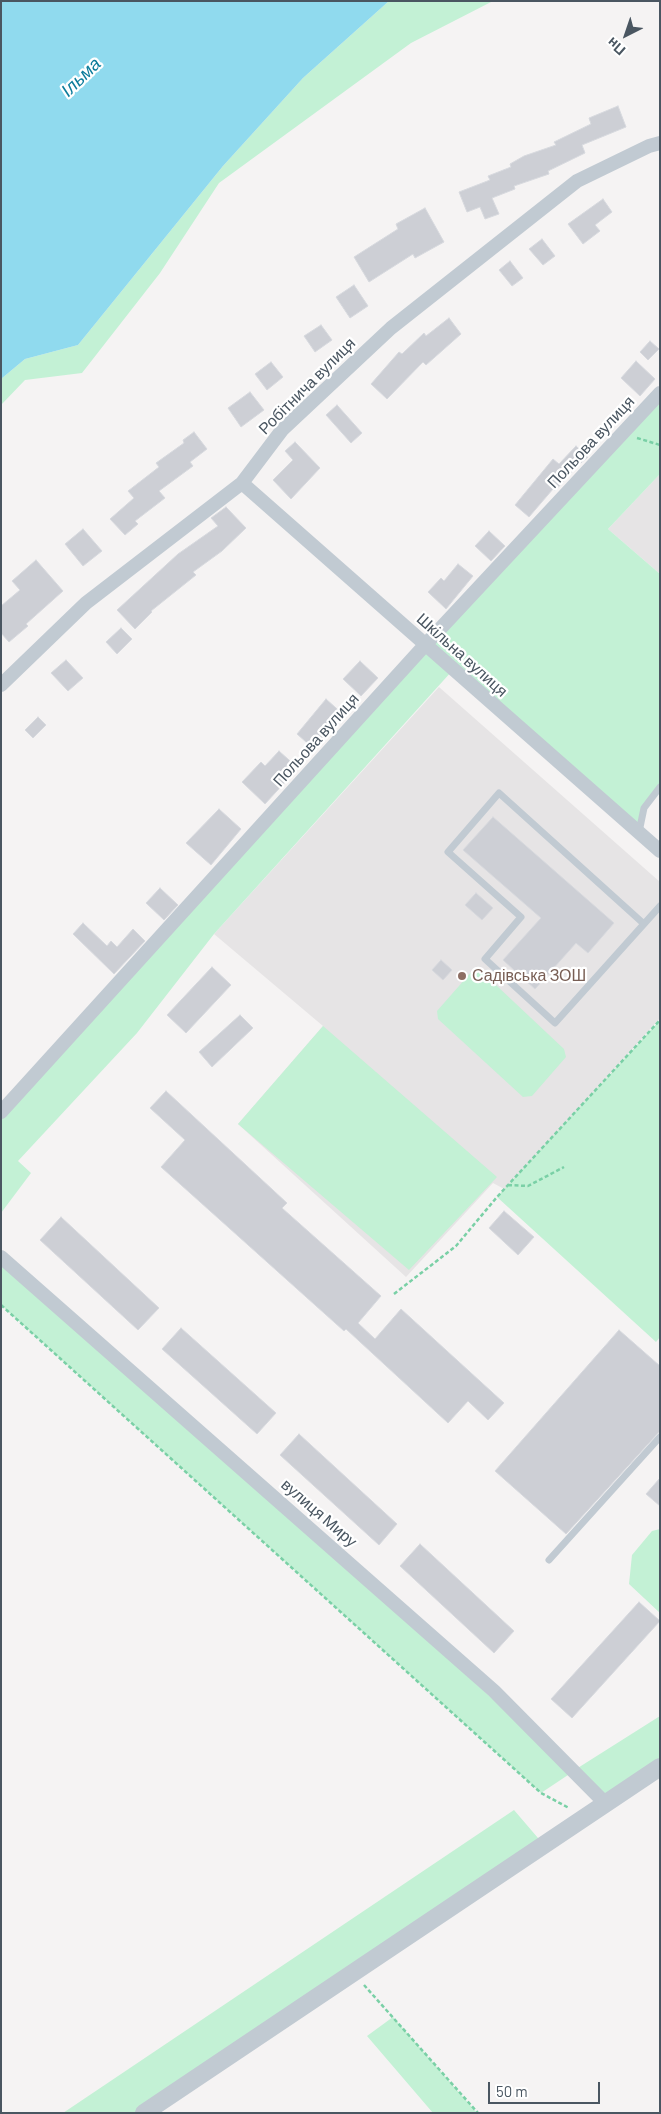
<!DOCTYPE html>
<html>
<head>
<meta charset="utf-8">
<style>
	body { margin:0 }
	#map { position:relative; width:661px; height:2114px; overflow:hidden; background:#f5f3f3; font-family:Barlow,sans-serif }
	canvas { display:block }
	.frame { position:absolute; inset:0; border:2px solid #4a5661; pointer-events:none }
	.north { position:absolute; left:601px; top:10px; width:50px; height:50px; -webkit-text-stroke:4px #fff; paint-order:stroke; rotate:221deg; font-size:14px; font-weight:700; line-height:20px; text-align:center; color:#4a5661 }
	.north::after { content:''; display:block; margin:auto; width:18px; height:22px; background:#4a5661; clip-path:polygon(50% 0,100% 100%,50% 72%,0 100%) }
	.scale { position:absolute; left:488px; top:2082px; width:112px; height:22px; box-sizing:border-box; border:2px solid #4a5661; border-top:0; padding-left:6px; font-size:15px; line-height:18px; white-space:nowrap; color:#4a5661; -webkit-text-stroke:4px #fff; paint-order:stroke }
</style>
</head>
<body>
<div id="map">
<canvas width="661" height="2114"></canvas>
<div class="frame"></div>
<div class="north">Пн</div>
<div class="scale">50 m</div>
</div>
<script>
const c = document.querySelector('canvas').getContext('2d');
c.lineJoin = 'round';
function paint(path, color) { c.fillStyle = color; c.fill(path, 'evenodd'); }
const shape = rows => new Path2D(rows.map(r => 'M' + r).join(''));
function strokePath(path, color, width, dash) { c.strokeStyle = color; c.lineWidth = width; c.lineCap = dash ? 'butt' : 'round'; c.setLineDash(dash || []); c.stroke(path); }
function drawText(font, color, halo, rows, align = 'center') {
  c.font = font + ' Barlow,sans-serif'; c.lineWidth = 4.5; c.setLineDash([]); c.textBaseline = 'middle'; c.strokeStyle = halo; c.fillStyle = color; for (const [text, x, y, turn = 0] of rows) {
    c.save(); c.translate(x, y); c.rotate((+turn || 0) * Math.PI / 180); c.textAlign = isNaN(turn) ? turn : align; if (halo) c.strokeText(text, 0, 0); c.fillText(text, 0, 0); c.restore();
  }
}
paint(shape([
	[660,474,660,574,608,529],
	[439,687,660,882,660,1018,506,1190,493,1183,406,1277,238,1124,323,1026,214,934]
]), '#e6e4e5');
paint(shape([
	[389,1,493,1,411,43,219,183,160,273,82,373,25,380,1,405,1,379,25,359,78,345,223,166,303,78],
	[660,394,660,474,608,529,660,574,660,787,644,808,639,833,452,671,214,934,137,1033,18,1161,31,1173,1,1213,1,1113],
	[473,970,480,970,564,1049,566,1057,532,1096,523,1097,438,1019,437,1011],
	[660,1020,660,1337,656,1342,497,1197],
	[323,1026,497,1177,409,1270,238,1124],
	[1,1257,573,1771,660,1716,660,1767,606,1804,574,1771,541,1793,1,1305],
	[660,1529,660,1613,629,1584,632,1555,652,1531],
	[514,1810,544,1845,143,2113,63,2113],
	[393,2017,477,2113,433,2113,367,2036]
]), '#c3f1d5');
paint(shape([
	[1,1,389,1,303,78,223,166,78,345,25,359,1,379]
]), '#90daee');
const building = shape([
	[618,106,626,127,582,145,585,153,548,171,549,174,514,186,515,189,492,198,499,214,485,219,480,207,467,212,459,192,490,180,488,176,511,167,510,164,524,156,556,145,554,142,591,124,589,118,618,106],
	[603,199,612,212,595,225,600,231,583,244,568,224,603,199],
	[425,208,444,242,415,258,413,254,369,282,354,257,398,229,396,224,425,208],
	[542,239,555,256,543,265,529,249,542,239],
	[510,261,523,278,512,286,499,270,510,261],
	[354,285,368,306,350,318,336,297,354,285],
	[449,318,461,334,426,365,423,362,387,399,371,384,399,352,402,354,424,333,426,336,449,318],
	[321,325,332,340,315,352,304,336,321,325],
	[650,341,659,349,648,360,640,352,650,341],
	[636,361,655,379,640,396,621,378,636,361],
	[271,362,283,377,267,390,255,374,271,362],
	[250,392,264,410,241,427,228,408,250,392],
	[337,405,362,433,351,443,326,415,337,405],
	[194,432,207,449,190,462,193,466,159,491,165,498,135,521,138,524,125,535,110,519,134,498,128,491,159,467,156,463,184,443,183,440,194,432],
	[295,442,320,468,291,499,273,480,293,460,285,451,295,442],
	[576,446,588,457,576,467,555,491,553,489,529,517,515,505,553,459,559,464,576,446],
	[226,507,246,528,222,551,193,572,196,575,151,611,152,612,135,629,117,610,178,554,218,526,211,518,226,507],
	[83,529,102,551,83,566,65,544,83,529],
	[489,531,505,546,491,561,475,546,489,531],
	[36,560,63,591,26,624,28,626,9,642,1,633,1,606,20,590,12,581,36,560],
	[458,564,473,576,446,609,428,592,441,578,444,581,458,564],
	[121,628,132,639,117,654,106,642,121,628],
	[66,660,83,678,68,691,51,673,66,660],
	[360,661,378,678,361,696,343,679,360,661],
	[326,699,345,716,315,750,297,734,326,699],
	[38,717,46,725,33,738,25,730,38,717],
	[279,751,298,768,265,804,242,782,261,762,265,766,279,751],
	[219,809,241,829,211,865,186,843,219,809],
	[493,817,614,923,588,953,576,943,535,989,503,960,541,918,463,850,493,817],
	[160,888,178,905,164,920,146,903,160,888],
	[476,893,493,908,482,920,465,905,476,893],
	[83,923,107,946,111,941,117,947,133,929,145,941,114,974,73,934,83,923],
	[441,960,452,970,443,980,432,970,441,960],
	[212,967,231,985,186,1033,167,1015,212,967],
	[240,1015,253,1028,212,1067,199,1052,240,1015],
	[166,1091,287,1203,282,1208,381,1296,358,1323,375,1339,401,1309,504,1403,488,1420,468,1401,448,1423,346,1329,344,1331,161,1167,185,1140,150,1108,166,1091],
	[504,1211,534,1237,518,1255,489,1228,504,1211],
	[61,1217,159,1308,138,1330,40,1240,61,1217],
	[181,1328,276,1413,257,1434,162,1349,181,1328],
	[619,1330,660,1366,660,1431,566,1534,495,1471,619,1330],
	[299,1434,397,1524,379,1545,280,1455,299,1434],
	[660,1478,660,1506,646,1494,660,1478],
	[420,1544,514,1631,494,1653,400,1566,420,1544],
	[639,1602,660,1621,572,1718,551,1699,639,1602]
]);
paint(building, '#cdcfd5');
strokePath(building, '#d7d9de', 1);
strokePath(shape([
	[637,438,660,445],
	[508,1185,528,1186,564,1167],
	[394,1294,456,1246,497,1197,660,1020],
	[1,1305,541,1793,569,1808],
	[364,1985,478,2113]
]), '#7ad0a6', 2.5, [4, 2.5]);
strokePath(shape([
	[639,832,644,808,660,787],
	[644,924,499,793,448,852,521,917,485,959,555,1023,660,906],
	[549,1560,660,1437]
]), '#c1cad2', 7);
strokePath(shape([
	[242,483,660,851],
	[1,685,86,603,242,483,282,430,391,328,577,181,649,146,660,143],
	[1,1112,425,645,660,393],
	[1,1257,494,1691,606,1804]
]), '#c1cad2', 14);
strokePath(shape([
	[144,2113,660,1767]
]), '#c1cad2', 18);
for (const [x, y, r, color] of [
	[462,976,5,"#8d6e63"]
]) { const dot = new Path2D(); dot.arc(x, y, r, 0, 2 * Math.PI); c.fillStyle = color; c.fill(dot); strokePath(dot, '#fff', 2); }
drawText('16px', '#4a5661', '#fff', [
	["Робітнича вулиця",307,386,-45],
	["Польова вулиця",591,442,-47],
	["Шкільна вулиця",462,655,42],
	["Польова вулиця",316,740,-48],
	["вулиця Миру",319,1513,41]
]);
drawText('16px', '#785e54', '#fff', [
	["Садівська ЗОШ",472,976]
], 'left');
drawText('italic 18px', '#0c7c9b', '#fff', [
	["Ільма",81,77,-44]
]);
</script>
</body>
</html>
